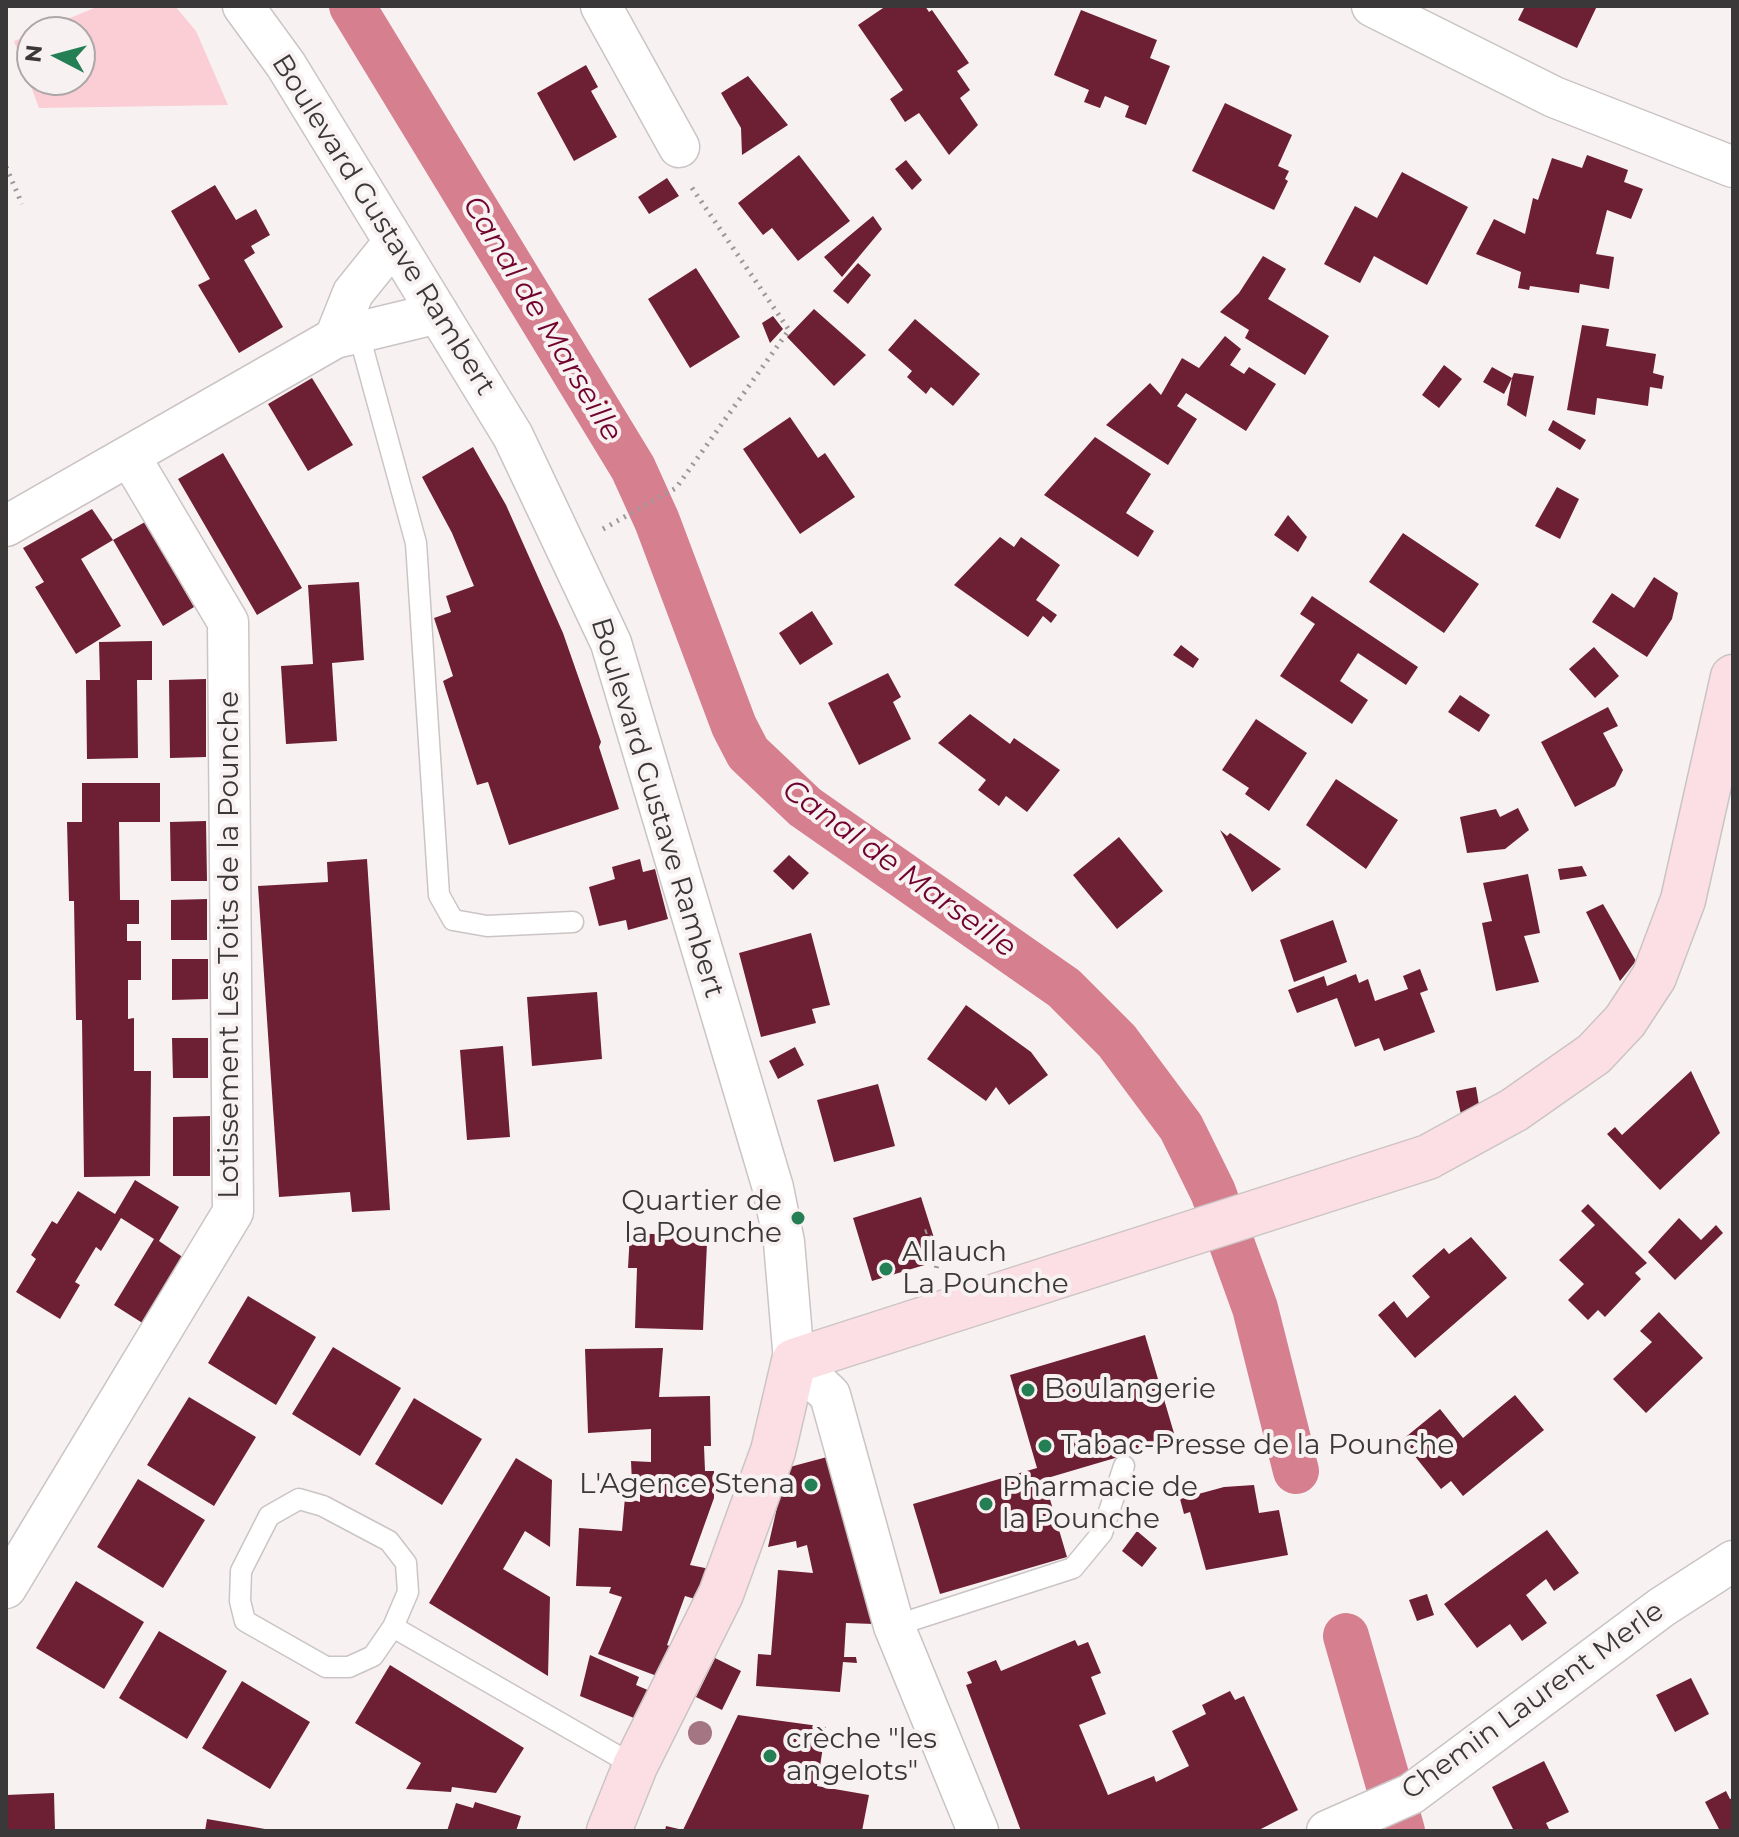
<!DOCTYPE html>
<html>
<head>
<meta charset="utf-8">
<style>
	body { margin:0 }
	#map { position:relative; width:1739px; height:1837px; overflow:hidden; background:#f8f1f2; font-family:Montserrat,sans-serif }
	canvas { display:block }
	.frame { position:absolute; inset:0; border:8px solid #3a3838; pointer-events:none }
	.north { position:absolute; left:16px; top:16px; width:80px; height:80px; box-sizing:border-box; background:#f8f1f2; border:2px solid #aca7a8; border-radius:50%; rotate:276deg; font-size:22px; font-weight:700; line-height:32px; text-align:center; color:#3a3838 }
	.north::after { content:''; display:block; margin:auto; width:28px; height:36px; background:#247f55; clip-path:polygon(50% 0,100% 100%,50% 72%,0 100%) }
</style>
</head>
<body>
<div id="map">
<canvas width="1739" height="1837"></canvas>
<div class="frame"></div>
<div class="north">N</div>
</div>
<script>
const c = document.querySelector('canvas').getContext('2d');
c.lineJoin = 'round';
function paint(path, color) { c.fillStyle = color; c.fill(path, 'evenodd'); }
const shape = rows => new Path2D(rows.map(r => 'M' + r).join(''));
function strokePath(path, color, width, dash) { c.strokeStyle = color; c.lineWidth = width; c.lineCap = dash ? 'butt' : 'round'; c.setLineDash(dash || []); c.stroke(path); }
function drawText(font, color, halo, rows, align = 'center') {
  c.font = font + ' Montserrat,sans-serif'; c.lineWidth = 8; c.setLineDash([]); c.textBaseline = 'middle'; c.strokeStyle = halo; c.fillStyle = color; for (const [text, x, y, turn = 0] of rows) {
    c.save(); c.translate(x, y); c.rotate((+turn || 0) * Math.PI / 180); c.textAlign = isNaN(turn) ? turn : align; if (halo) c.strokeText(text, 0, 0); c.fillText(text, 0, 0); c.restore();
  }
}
paint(shape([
	[99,6,175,6,196,31,228,105,39,108,14,41,32,34,32,80,80,80,80,32,36,32]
]), '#fbcdd4');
strokePath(shape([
	[352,6,633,468,657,521,734,726,748,753,805,807,1064,988,1117,1041,1181,1127,1213,1192,1255,1308,1296,1471],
	[1346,1636,1402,1831]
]), '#d6808f', 46);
paint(shape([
	[886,6,925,6,929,12,932,10,969,63,957,71,970,90,960,98,978,125,949,155,919,113,905,122,890,99,903,90,858,25],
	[1525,6,1597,6,1577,48,1518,20],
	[1081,10,1157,40,1150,58,1170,66,1146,125,1125,117,1129,106,1105,96,1100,108,1084,102,1089,90,1054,75],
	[586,65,598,87,591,91,617,137,574,161,537,93],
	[748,76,788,125,742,155,741,128,721,93],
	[1225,103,1292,135,1278,166,1289,171,1285,179,1288,181,1274,210,1192,171],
	[799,155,850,221,798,261,772,228,763,235,738,203],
	[1587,155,1628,170,1624,182,1643,189,1631,219,1607,210,1596,254,1614,257,1609,289,1580,284,1579,293,1530,286,1529,290,1518,288,1521,272,1476,254,1494,219,1525,234,1533,198,1538,200,1552,158,1582,168],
	[906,160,922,180,912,190,895,169],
	[1402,172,1468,207,1427,285,1374,256,1360,283,1324,264,1355,206,1377,218],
	[667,178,679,196,649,214,638,197],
	[215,185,236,220,256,209,270,235,251,246,255,253,244,260,283,327,239,353,198,285,210,279,171,211],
	[873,216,882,229,842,277,824,257],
	[1263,256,1286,269,1268,299,1329,336,1305,375,1245,338,1249,330,1220,312,1239,293],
	[858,263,871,275,848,304,833,291],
	[696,268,740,337,690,368,648,299],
	[814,309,866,355,834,386,787,337],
	[773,316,783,329,770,343,762,323],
	[915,319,980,374,953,406,931,387,926,394,907,377,912,371,888,350],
	[1582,325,1609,329,1606,346,1656,354,1653,373,1664,376,1662,389,1650,387,1648,406,1597,398,1595,415,1567,410],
	[1225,336,1241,349,1230,365,1244,374,1249,367,1276,384,1246,431,1186,393,1177,406,1197,419,1168,465,1106,425,1150,383,1161,395,1182,358,1199,368],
	[1444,365,1462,379,1439,408,1422,395],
	[1492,367,1512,378,1514,373,1534,376,1526,417,1507,405,1512,378,1504,394,1483,382],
	[312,378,353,445,308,471,268,404],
	[790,417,818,458,825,453,855,497,800,534,743,449],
	[1553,420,1586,440,1580,450,1548,430],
	[1095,437,1151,474,1126,513,1154,531,1138,557,1044,495],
	[473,447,506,505,563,633,601,742,599,747,619,809,509,845,488,782,477,785,443,681,453,676,434,618,451,612,446,596,474,586,452,533,422,477],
	[223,453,302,588,257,615,178,479],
	[1557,487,1579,499,1560,539,1535,526],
	[92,509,113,540,145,522,194,607,163,626,113,540,81,559,121,626,76,654,35,587,44,582,23,548],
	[1288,515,1307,537,1298,552,1274,535],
	[1403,533,1479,584,1444,633,1369,582],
	[1000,537,1014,547,1021,537,1060,565,1036,600,1057,615,1051,623,1043,616,1028,637,954,585],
	[1654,577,1678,593,1672,619,1647,657,1592,622,1612,593,1634,608],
	[359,582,364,660,332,663,337,741,286,744,281,666,313,664,308,585],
	[1312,596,1418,667,1406,685,1358,653,1340,681,1368,700,1352,724,1280,676,1315,624,1300,614],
	[812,611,833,644,800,665,779,633],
	[152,641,152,680,137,680,138,758,87,759,86,680,100,680,99,642],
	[1181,645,1199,659,1193,668,1173,655],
	[1594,647,1619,676,1595,698,1569,669],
	[888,673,901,697,893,702,911,739,859,765,828,703],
	[206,679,206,757,170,758,169,680],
	[1460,695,1490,715,1479,732,1448,712],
	[1608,707,1618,726,1603,733,1623,770,1615,786,1575,807,1541,742],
	[970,714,1010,744,1014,738,1060,770,1027,812,1006,796,999,806,978,790,986,780,938,743],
	[1256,719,1307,753,1269,811,1245,794,1249,788,1222,770],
	[1336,779,1398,820,1366,869,1306,825],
	[82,783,160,783,160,822,119,822,120,900,139,900,139,924,127,924,127,941,141,941,141,980,128,980,128,1019,134,1018,134,1071,151,1071,150,1176,84,1177,82,1020,76,1020,74,901,69,901,67,822,82,822],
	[1518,808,1529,830,1505,849,1467,853,1460,817,1496,809,1500,817],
	[206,821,207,881,171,881,170,822],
	[1220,830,1227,836,1230,833,1281,869,1252,892],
	[1119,837,1163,891,1117,929,1073,875],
	[789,855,809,873,793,890,773,871],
	[367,859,390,1210,352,1212,350,1192,279,1197,258,886,328,882,327,862],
	[640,859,643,872,655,869,668,919,628,930,626,920,599,926,589,887,615,879,612,867],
	[1582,866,1587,876,1560,880,1558,869],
	[1528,874,1540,933,1524,936,1539,982,1496,991,1482,923,1492,921,1483,883],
	[207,899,207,940,171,940,171,900],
	[1603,904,1636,961,1620,981,1586,912],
	[1333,920,1347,962,1294,982,1280,940],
	[811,933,830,1005,812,1009,816,1023,761,1037,739,953],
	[172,959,208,959,208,999,172,1000],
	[1420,969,1428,990,1420,993,1435,1032,1384,1051,1379,1038,1355,1047,1337,998,1297,1013,1288,990,1324,976,1327,986,1356,974,1359,983,1368,979,1375,1001,1408,989,1403,976],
	[597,992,602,1059,532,1066,527,997],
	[966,1005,1031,1052,1048,1075,1009,1105,996,1087,986,1101,927,1059],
	[172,1038,208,1038,208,1078,173,1078],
	[503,1046,510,1137,467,1140,460,1050],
	[795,1047,804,1065,778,1079,769,1061],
	[1691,1071,1720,1133,1660,1190,1607,1134,1615,1127,1622,1135],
	[878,1084,895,1146,834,1162,817,1100],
	[1476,1087,1479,1105,1461,1115,1456,1091],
	[210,1116,210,1176,173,1176,173,1117],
	[135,1180,179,1207,159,1241,184,1258,144,1324,114,1305,154,1239,121,1218,101,1251,96,1247,75,1282,80,1285,60,1319,16,1292,36,1259,31,1255,52,1221,57,1224,78,1191,115,1214],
	[921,1197,941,1260,872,1281,853,1218],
	[1588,1204,1647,1263,1635,1273,1641,1279,1605,1317,1598,1310,1588,1320,1568,1300,1584,1284,1559,1260,1595,1225,1581,1211],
	[1679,1218,1701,1240,1716,1225,1723,1233,1675,1280,1648,1252],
	[630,1233,675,1235,675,1242,707,1243,703,1330,635,1328,637,1268,628,1268],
	[1471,1237,1507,1278,1415,1358,1378,1315,1394,1301,1407,1318,1430,1297,1412,1276,1444,1248,1449,1254],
	[248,1296,316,1337,276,1405,208,1363],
	[1659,1312,1703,1358,1646,1413,1613,1379,1652,1342,1640,1331],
	[1145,1335,1176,1440,1044,1479,1067,1557,940,1594,913,1504,1037,1468,1010,1375],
	[333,1347,401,1388,360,1456,292,1414],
	[663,1348,659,1397,710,1396,711,1446,704,1446,705,1471,714,1471,714,1498,690,1565,710,1569,695,1599,685,1596,667,1645,672,1647,657,1676,598,1654,622,1597,609,1593,611,1587,576,1586,579,1528,622,1531,625,1497,640,1502,640,1492,651,1492,651,1483,632,1483,631,1461,651,1462,651,1429,588,1433,585,1349],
	[1515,1395,1544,1430,1463,1496,1451,1481,1441,1489,1402,1440,1440,1409,1463,1438],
	[189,1397,256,1437,214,1506,147,1465],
	[414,1398,482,1439,442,1505,375,1464],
	[827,1457,874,1624,846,1623,844,1657,856,1657,857,1663,843,1662,840,1692,756,1686,758,1654,771,1655,778,1570,813,1573,807,1545,797,1548,796,1541,768,1547,786,1468],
	[516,1458,552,1480,550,1547,525,1531,503,1569,550,1597,548,1676,429,1603],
	[138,1479,205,1520,163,1588,97,1547],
	[1254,1485,1259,1513,1279,1510,1288,1555,1206,1570,1190,1512,1184,1514,1180,1499,1224,1487],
	[1547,1530,1579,1573,1554,1591,1546,1579,1526,1595,1547,1623,1522,1641,1510,1624,1477,1648,1444,1604],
	[1137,1531,1157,1548,1142,1567,1122,1551],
	[76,1581,144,1622,104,1689,36,1648],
	[1427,1594,1434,1615,1417,1621,1409,1600],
	[159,1631,227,1671,187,1739,119,1698],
	[1075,1640,1078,1646,1088,1642,1101,1673,1091,1677,1106,1714,1079,1725,1108,1795,1154,1776,1156,1782,1189,1766,1172,1731,1206,1714,1202,1705,1230,1691,1235,1700,1244,1696,1298,1810,1257,1831,1021,1831,966,1685,972,1683,967,1672,996,1660,1001,1671],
	[590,1655,639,1677,636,1685,650,1691,634,1718,580,1696],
	[715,1658,741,1671,722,1710,696,1697],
	[390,1665,524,1748,496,1793,452,1787,451,1792,406,1789,421,1763,355,1723],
	[1691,1678,1709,1714,1675,1732,1656,1695],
	[242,1681,310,1722,270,1789,202,1748],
	[738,1715,826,1727,817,1786,869,1795,862,1831,665,1831,666,1826,683,1830],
	[1544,1761,1569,1812,1546,1823,1550,1831,1514,1831,1492,1787],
	[1726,1791,1730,1799,1733,1798,1733,1831,1720,1831,1705,1802],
	[54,1793,55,1831,6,1831,6,1795],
	[475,1802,521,1816,516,1831,447,1831,456,1803,473,1808],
	[207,1819,265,1829,265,1831,205,1831]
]), '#6d2034');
const lane = shape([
	[358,331,416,543,439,895,453,920,487,926,573,922],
	[894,1626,1073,1568,1102,1533,1124,1466],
	[393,1627,373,1656,349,1667,326,1667,245,1621,240,1601,241,1571,269,1516,299,1499,323,1506,389,1541,406,1563,408,1592,393,1627,635,1766]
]);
const street = shape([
	[243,6,286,65,513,436,611,643,773,1188,784,1242,794,1361,830,1395,894,1626,978,1831],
	[601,6,679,147],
	[1372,6,1554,97,1733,167],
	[335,338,353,293,394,242],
	[6,526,335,338,438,313],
	[6,1588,233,1212,228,622,130,457],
	[1327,1831,1411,1794,1662,1607,1733,1561]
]);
const secondary = shape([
	[609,1831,635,1766,721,1594,773,1451,794,1361,1428,1157,1514,1110,1594,1054,1625,1021,1654,977,1683,900,1733,677]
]);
strokePath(lane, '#cbc4c5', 23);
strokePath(street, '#cbc4c5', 43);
strokePath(secondary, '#cbc4c5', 47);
strokePath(shape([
	[6,167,22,204],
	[603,529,676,488,789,330,690,185],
	[925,1232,928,1231,938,1261,936,1269]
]), '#9d9899', 5, [2, 6]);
strokePath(lane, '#fff', 20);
strokePath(street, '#fff', 40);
strokePath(secondary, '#fcdfe4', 44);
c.fillStyle = '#a47683';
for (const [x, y] of [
	[700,1733]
]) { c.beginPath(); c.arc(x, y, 12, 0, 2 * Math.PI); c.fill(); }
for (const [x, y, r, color] of [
	[798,1218,8,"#247f55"],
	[886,1269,8,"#247f55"],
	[1028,1390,8,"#247f55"],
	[1045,1446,8,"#247f55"],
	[811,1485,8,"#247f55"],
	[986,1504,8,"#247f55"],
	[770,1756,8,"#247f55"]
]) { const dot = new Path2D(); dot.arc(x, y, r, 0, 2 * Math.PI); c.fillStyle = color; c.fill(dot); strokePath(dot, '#f8f1f2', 3); }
drawText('28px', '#3a3838', '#f8f1f2', [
	["Boulevard Gustave Rambert",383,225,58],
	["Boulevard Gustave Rambert",657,808,73],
	["Lotissement Les Toits de la Pounche",230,945,-90],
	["Chemin Laurent Merle",1533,1701,-36]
]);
drawText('28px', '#3a3838', '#f8f1f2', [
	["Quartier de",782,1202,"right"],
	["la Pounche",782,1234,"right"],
	["Allauch",902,1253],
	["La Pounche",902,1285],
	["Boulangerie",1044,1390],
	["Tabac-Presse de la Pounche",1061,1446],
	["L'Agence Stena",795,1485,"right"],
	["Pharmacie de",1002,1488],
	["la Pounche",1002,1520],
	["crèche \"les",786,1740],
	["angelots\"",786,1772]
], 'left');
drawText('italic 30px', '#71022c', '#f8f1f2', [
	["Canal de Marseille",542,319,59],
	["Canal de Marseille",899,869,36]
]);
</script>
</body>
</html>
